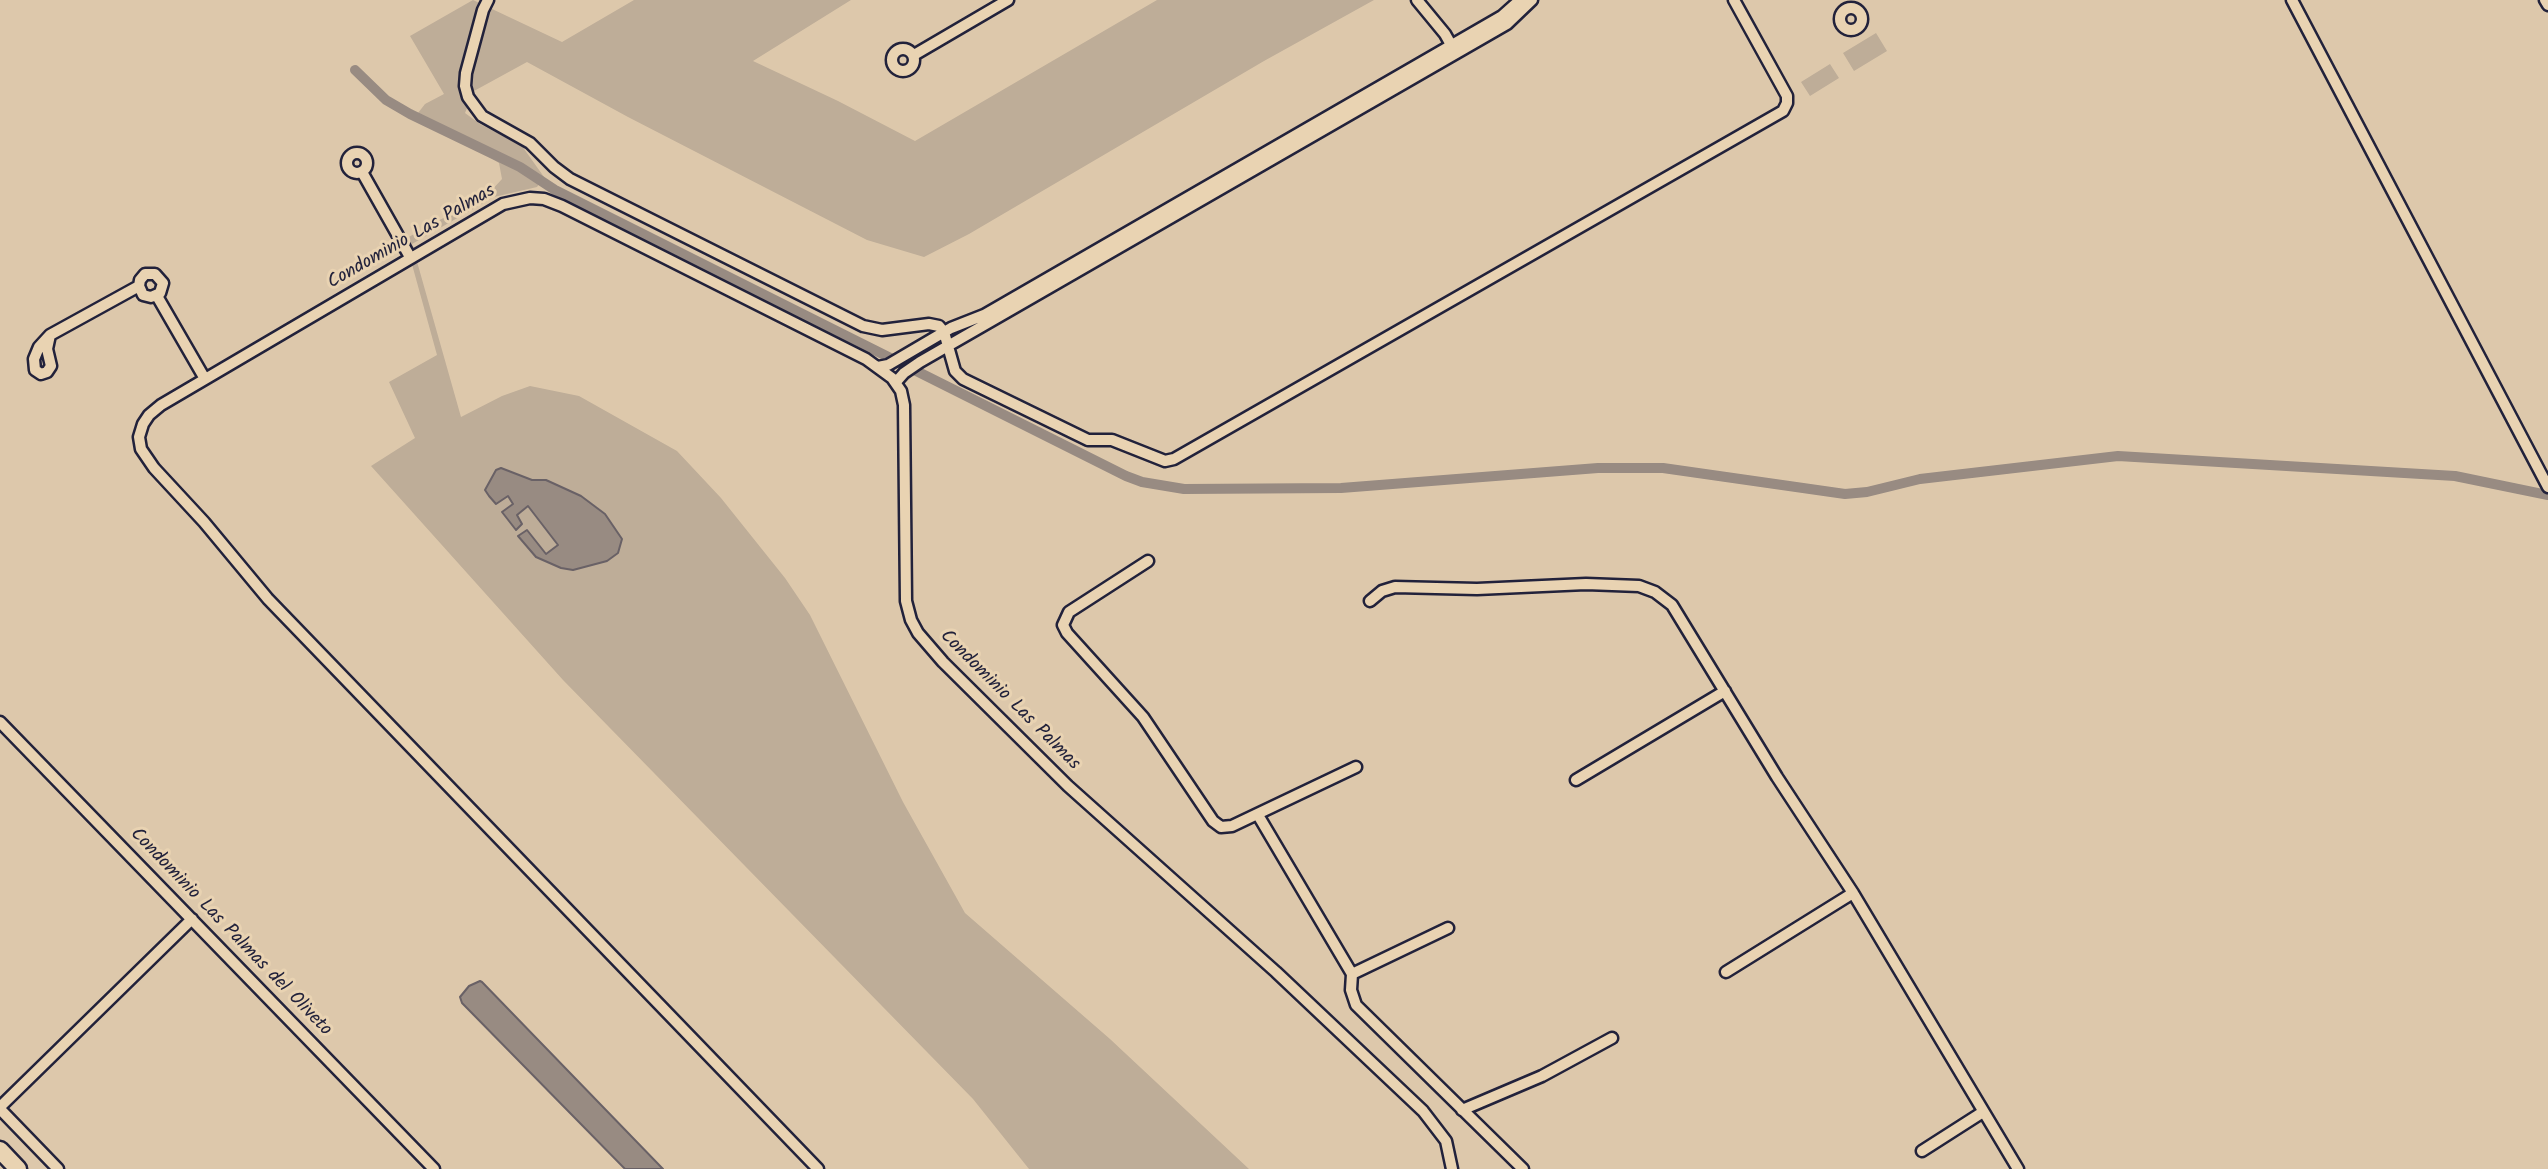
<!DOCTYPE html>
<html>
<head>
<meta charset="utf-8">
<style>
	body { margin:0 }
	canvas { display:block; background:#ddc8ab }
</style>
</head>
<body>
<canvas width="2548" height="1169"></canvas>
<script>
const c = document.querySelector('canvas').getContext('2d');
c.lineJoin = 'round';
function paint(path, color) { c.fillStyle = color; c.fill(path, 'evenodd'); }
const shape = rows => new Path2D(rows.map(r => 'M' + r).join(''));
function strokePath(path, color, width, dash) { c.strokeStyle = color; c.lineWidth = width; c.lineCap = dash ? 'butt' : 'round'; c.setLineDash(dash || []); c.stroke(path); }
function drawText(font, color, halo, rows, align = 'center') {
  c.font = font + ' Kalam,sans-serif'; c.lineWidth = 6; c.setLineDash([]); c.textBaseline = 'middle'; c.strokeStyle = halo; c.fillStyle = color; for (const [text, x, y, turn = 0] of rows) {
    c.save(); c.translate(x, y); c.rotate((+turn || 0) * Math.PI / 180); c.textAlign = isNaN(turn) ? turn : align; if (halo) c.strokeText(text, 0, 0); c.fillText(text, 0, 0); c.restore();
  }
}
paint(shape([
	[473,0,562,42,634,0,851,0,753,61,838,101,915,141,1157,0,1374,0,1264,61,969,234,924,257,867,240,628,117,527,62,474,91,465,113,480,124,522,146,544,177,537,187,494,197,412,244,461,417,502,396,530,386,579,396,677,451,721,498,785,578,810,615,903,802,965,913,1110,1039,1249,1169,1029,1169,973,1099,563,680,371,466,415,438,389,382,437,355,405,239,489,193,502,179,499,163,418,113,425,104,444,94,410,36],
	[1876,33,1887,51,1854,71,1843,53],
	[1830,64,1839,78,1810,96,1801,82]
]), '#bead98');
const water = shape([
	[501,468,532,480,546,480,581,496,605,514,622,539,618,553,607,561,573,570,561,568,536,557,518,536,527,530,546,554,558,545,528,506,517,515,522,524,516,530,502,512,513,504,508,496,496,504,489,496,485,490,496,470,501,468],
	[480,981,482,982,663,1169,625,1169,462,1003,460,997,469,986,480,981]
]);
paint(water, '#988b82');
strokePath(water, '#696166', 2);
strokePath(shape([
	[355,70,386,100,410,114,520,167,555,190,1126,476,1142,482,1184,489,1341,488,1598,468,1663,468,1845,494,1867,492,1920,479,2118,456,2455,476,2548,495]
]), '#988b82', 10);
const street = shape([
	[488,0,483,10,466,73,465,86,468,97,482,116,530,143,554,167,570,179,863,326,882,330,929,324,939,326,944,332,955,371,963,379,1088,440,1112,440,1165,461,1174,459,1783,111,1787,103,1787,96,1734,0],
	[1417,0,1445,34,1454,50],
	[2292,0,2548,487],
	[2545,0,2548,5],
	'1840 19a11 11 0 1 1 22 0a11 11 0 1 1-22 0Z',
	'892 60a11 11 0 1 1 22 0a11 11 0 1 1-22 0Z',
	[914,55,1008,0],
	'347 163a10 10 0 1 1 20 0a10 10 0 1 1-20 0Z',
	[362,172,410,257],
	[157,296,205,379],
	[50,335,47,349,51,366,47,372,41,374,35,370,34,359,39,347,50,335,139,286,140,280,145,274,155,274,163,283,160,293,151,297,143,295,139,286],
	[878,367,888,365,951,328,984,315,1502,16,1520,0],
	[896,382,904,373,920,362,1507,24,1532,0],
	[1148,561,1069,612,1063,625,1067,633,1143,717,1213,821,1221,827,1232,826,1356,767],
	[1370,601,1382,591,1395,587,1477,589,1586,584,1639,586,1655,592,1672,605,1777,777,1853,893,2018,1169],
	[0,722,434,1169],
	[1576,780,1725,691],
	[1258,815,1352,974,1351,990,1356,1005,1523,1169],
	[1726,972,1853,893],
	[1352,974,1448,928],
	[0,1107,192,919],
	[0,1109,58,1169],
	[1462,1110,1542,1076,1612,1038],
	[1922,1151,1983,1112],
	[818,1169,268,599,204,522,154,468,141,449,139,437,143,424,149,415,161,405,503,204,530,198,544,199,562,206,866,359,892,378,901,391,904,405,906,601,911,620,918,633,943,662,1068,786,1276,972,1423,1111,1446,1141,1452,1169]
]);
const primary = shape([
	[0,1150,18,1169]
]);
strokePath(street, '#22223b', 15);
strokePath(primary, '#22223b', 21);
strokePath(street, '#e9d3b2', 10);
strokePath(primary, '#e9d3b2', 16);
drawText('19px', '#22223b', '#e9d3b2', [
	["Condominio Las Palmas",412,238,-30],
	["Condominio Las Palmas",1009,701,45],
	["Condominio Las Palmas del Oliveto",230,933,46]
]);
</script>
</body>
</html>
